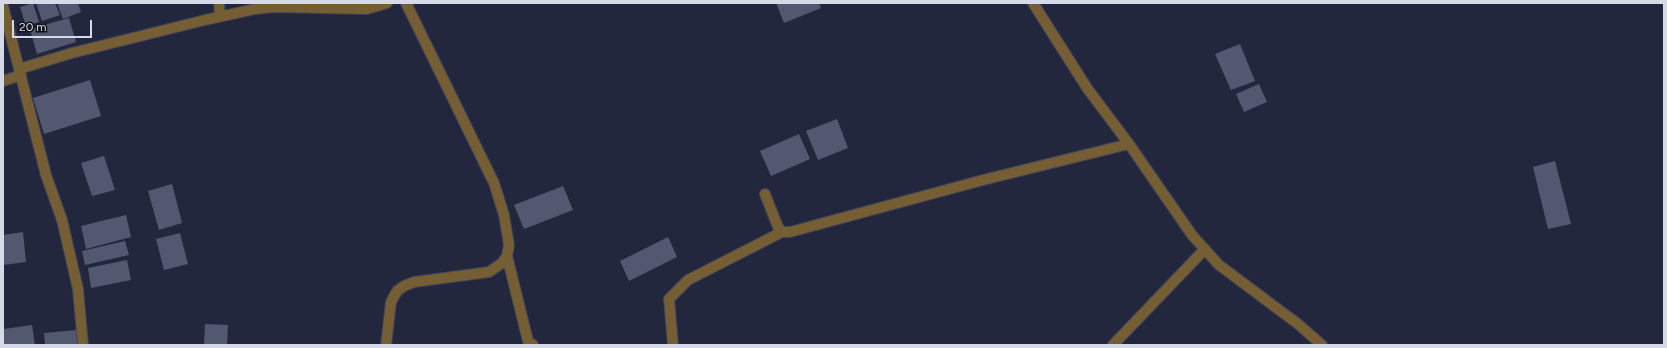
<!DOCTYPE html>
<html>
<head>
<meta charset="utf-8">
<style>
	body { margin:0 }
	#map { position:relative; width:1667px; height:348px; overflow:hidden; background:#23273d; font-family:Figtree,sans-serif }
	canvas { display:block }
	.frame { position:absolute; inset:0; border:4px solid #d6d9e8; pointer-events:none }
	.scale { position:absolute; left:12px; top:20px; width:80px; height:18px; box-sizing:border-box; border:2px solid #d6d9e8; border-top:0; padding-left:5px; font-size:12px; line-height:14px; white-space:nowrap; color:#d6d9e8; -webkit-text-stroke:3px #0f111b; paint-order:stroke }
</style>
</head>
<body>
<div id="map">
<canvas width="1667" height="348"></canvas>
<div class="frame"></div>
<div class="scale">20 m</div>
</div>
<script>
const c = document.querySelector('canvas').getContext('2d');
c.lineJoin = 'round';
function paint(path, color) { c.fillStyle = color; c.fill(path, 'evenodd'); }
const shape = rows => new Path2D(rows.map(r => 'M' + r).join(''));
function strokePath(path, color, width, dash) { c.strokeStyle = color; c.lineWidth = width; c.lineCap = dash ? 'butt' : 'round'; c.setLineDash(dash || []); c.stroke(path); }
paint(shape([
	[33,3,39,22,26,26,20,7],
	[36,3,55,3,60,15,42,21],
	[57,3,78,3,81,12,63,19],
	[776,3,819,3,821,8,784,23],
	[69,18,76,42,37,54,30,29],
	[1240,44,1255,81,1231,90,1215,54],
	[90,80,101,116,44,134,33,98],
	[1259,84,1267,102,1244,112,1236,94],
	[837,119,848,148,818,160,806,131],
	[799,134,810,159,771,176,760,151],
	[104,156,115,190,92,196,81,163],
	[1555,161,1571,224,1548,229,1533,167],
	[172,184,182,223,159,230,148,191],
	[563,186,573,210,524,229,514,205],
	[126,215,131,237,86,249,81,226],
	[23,232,26,262,3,265,3,235],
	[180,233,188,264,164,270,156,239],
	[668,237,677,257,629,281,620,261],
	[125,241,129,255,85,265,82,251],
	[127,260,131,280,91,288,88,268],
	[205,324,228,325,227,345,204,345],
	[32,325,35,345,3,345,3,329],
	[77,330,78,345,45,345,44,333]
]), '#535871');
const minor = shape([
	[219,3,220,16],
	[1033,3,1087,88,1129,144,1192,235,1219,265,1298,324,1322,345],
	[3,6,46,175,62,220,78,289,83,345],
	[19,69,72,53,205,20,255,9,275,7,367,9,387,3],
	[3,81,21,75],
	[765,194,778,227,782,232,790,232,983,180,1129,144],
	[507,256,528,341,533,345],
	[386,345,391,302,397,291,404,286,414,282,489,272,502,263,507,256,509,245,504,215,494,183,406,3],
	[673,345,669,299,688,280,782,232],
	[1113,345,1205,249]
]);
strokePath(minor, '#404358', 12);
strokePath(minor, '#755d34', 10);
</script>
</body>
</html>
